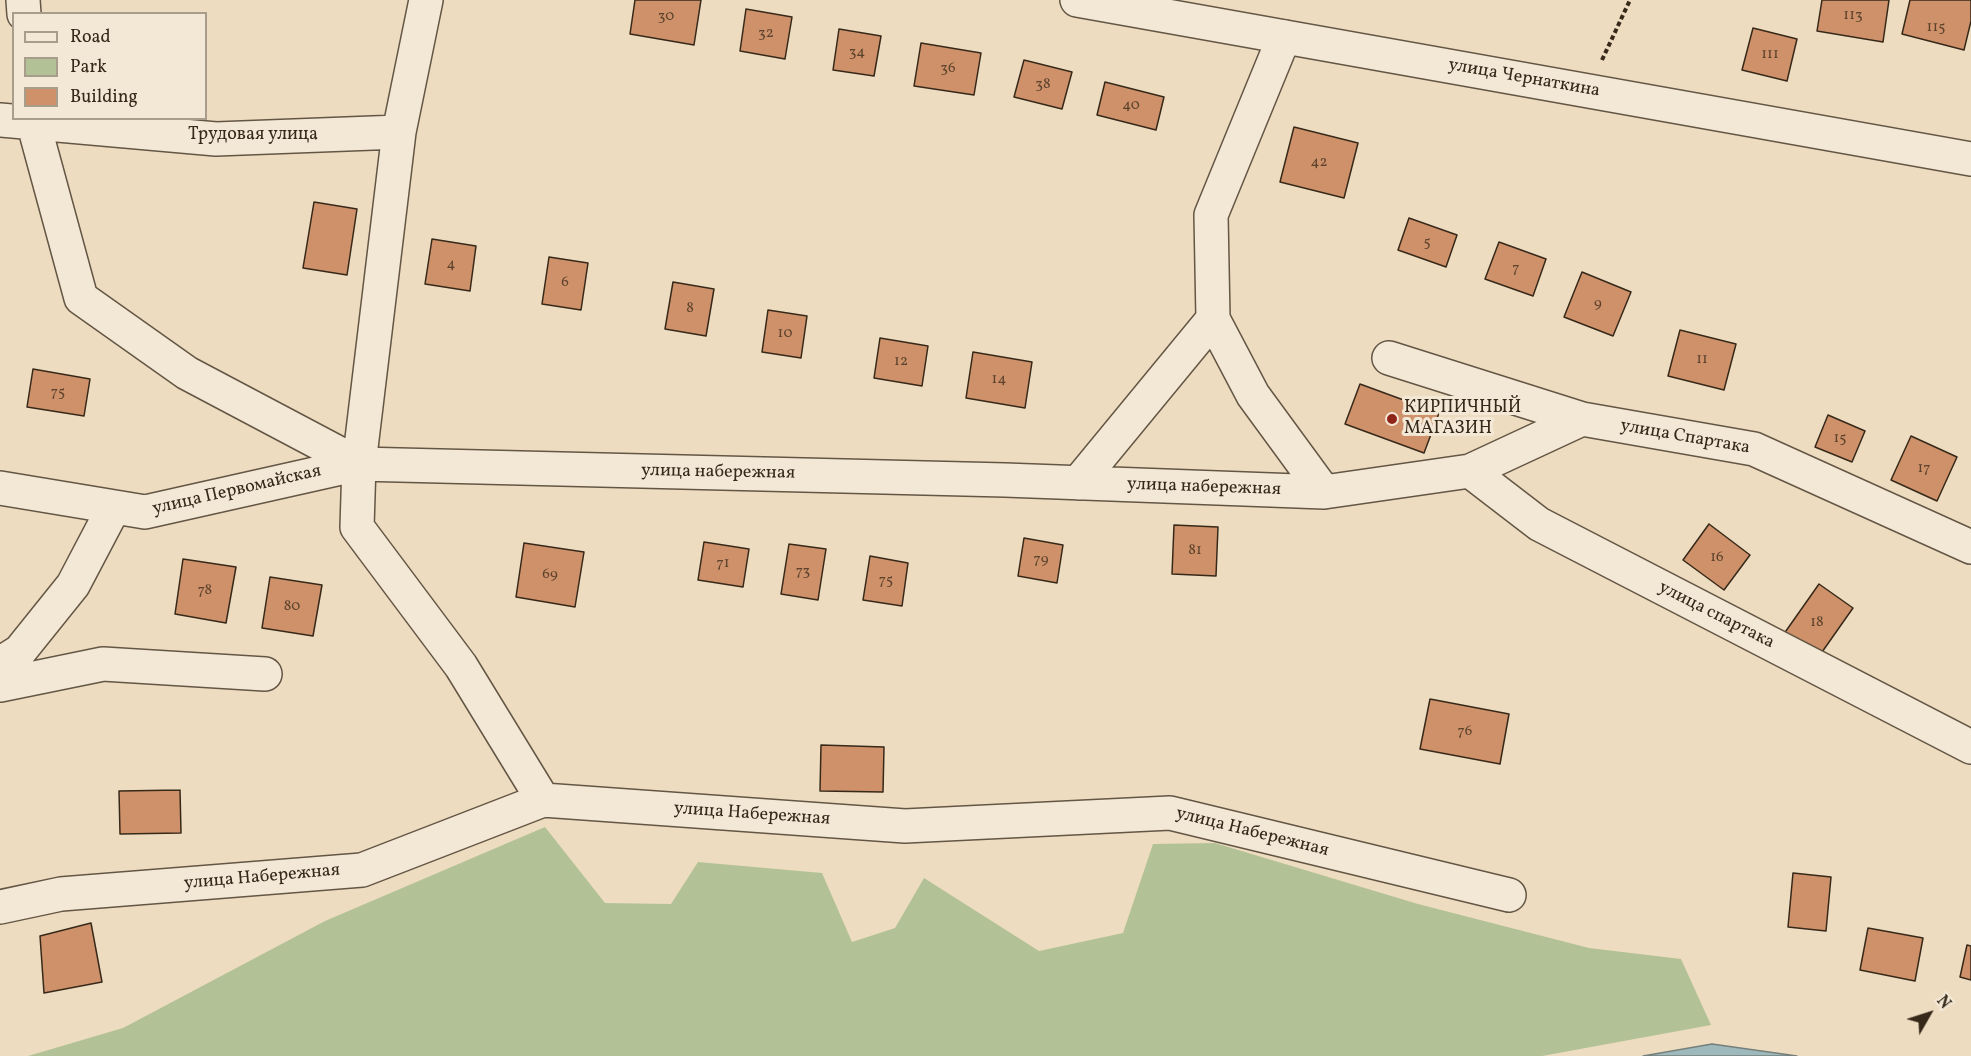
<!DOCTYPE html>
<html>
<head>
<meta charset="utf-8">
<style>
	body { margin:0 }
	#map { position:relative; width:1971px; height:1056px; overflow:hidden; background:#eddcc0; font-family:Vollkorn,serif }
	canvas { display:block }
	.legend { position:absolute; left:12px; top:12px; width:195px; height:108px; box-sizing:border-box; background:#f3e8d6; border:2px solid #a89c8b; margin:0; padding:8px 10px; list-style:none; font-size:18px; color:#37291a }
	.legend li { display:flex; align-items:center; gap:12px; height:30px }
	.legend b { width:30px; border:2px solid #a89c8b }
	.north { position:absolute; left:1899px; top:984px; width:60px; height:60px; -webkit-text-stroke:4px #f3e8d6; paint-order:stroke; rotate:51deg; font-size:16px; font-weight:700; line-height:24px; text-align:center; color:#37291a }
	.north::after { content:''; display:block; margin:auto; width:21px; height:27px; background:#37291a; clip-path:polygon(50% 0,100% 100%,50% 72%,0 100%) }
</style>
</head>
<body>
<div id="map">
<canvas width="1971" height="1056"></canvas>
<ul class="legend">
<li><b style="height:8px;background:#f3e8d6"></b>Road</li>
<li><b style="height:16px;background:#b3c296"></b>Park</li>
<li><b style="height:16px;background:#ce9169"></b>Building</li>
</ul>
<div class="north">N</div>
</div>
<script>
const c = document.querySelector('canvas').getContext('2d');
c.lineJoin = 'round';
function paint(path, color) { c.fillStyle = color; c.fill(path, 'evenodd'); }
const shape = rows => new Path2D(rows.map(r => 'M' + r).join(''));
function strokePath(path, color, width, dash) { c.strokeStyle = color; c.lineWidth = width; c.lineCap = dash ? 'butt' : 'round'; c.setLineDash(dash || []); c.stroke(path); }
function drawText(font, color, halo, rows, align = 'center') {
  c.font = font + ' Vollkorn,serif'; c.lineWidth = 6; c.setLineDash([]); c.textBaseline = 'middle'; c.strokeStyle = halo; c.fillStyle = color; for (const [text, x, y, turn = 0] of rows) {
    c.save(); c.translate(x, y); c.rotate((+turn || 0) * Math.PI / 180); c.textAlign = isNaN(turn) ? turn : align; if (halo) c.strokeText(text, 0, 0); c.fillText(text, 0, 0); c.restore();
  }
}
paint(shape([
	[545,827,605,903,671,904,698,862,822,873,852,942,895,928,924,878,1039,951,1123,933,1153,844,1215,843,1418,904,1589,948,1681,959,1711,1025,1542,1056,28,1056,123,1028,325,921]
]), '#b3c296');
const water = shape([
	[1712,1044,1797,1056,1643,1056,1712,1044]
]);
paint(water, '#9eb9bc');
strokePath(water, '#757f7b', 1.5);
const building = shape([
	[635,0,701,0,694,45,630,34,635,0],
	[1822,0,1889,0,1883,42,1817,31,1822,0],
	[1910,0,1971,0,1971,21,1964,50,1902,34,1910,0],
	[746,9,792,17,785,59,740,51,746,9],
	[1753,28,1797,39,1787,81,1742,70,1753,28],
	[839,29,881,36,874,76,833,70,839,29],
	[921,43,981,53,974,95,914,86,921,43],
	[1024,60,1072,72,1062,109,1014,97,1024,60],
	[1105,82,1164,97,1156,130,1097,115,1105,82],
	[1294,127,1358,143,1344,198,1280,182,1294,127],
	[314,202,357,209,347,275,303,268,314,202],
	[1409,218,1457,235,1446,267,1398,250,1409,218],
	[432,239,476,246,470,291,425,284,432,239],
	[1499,242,1546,259,1533,296,1485,279,1499,242],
	[549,257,588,263,581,310,542,304,549,257],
	[1582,272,1631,292,1613,336,1564,317,1582,272],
	[673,282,714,289,706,336,665,329,673,282],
	[768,310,807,316,801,358,762,352,768,310],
	[1680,330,1736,344,1724,390,1668,376,1680,330],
	[880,338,928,346,922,386,874,378,880,338],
	[973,352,1032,362,1025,408,966,398,973,352],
	[33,369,90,379,84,416,27,407,33,369],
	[1360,384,1439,413,1424,453,1345,424,1360,384],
	[1828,415,1865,431,1852,462,1815,447,1828,415],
	[1911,436,1957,457,1937,501,1891,480,1911,436],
	[1709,524,1750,555,1724,590,1683,560,1709,524],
	[1174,525,1218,527,1216,576,1172,574,1174,525],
	[1024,538,1063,545,1057,583,1018,576,1024,538],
	[704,542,749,549,743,587,698,580,704,542],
	[524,543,584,552,575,607,516,597,524,543],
	[789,544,826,549,818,600,781,594,789,544],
	[870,556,908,563,902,606,863,600,870,556],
	[183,559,236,567,226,623,175,614,183,559],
	[270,577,322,585,313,636,262,628,270,577],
	[1819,584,1853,608,1815,662,1781,638,1819,584],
	[1430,699,1509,714,1500,764,1420,749,1430,699],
	[821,745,884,747,883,792,820,791,821,745],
	[180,790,181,833,120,834,119,791,180,790],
	[1793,873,1831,877,1826,931,1788,927,1793,873],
	[91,923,102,982,44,993,40,936,91,923],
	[1868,928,1923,938,1915,981,1860,970,1868,928],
	[1967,945,1971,946,1971,980,1960,977,1967,945]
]);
paint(building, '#ce9169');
strokePath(building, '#37291a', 1.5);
const minor = shape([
	[23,0,24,14],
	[426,0,399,132,359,464,357,527,461,666,543,800],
	[1284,37,1211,215,1213,319,1253,395,1324,492],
	[32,118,81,298,187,373,359,464],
	[0,120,216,139,399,132],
	[1389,358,1582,419,1754,449,1971,547],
	[1470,471,1539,524,1971,747],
	[1078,483,1213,319],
	[0,488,145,512,359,464,1005,480,1324,492,1470,471,1582,419],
	[0,664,20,651,73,585,114,507],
	[0,685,103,664,265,674],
	[0,907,61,894,362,870,543,800,905,826,1170,813,1509,895]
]);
const tertiary = shape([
	[1077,0,1971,159]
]);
strokePath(minor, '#645644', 36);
strokePath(tertiary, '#645644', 36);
strokePath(shape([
	[1602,60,1630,0]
]), '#37291a', 4, [4.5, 3]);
strokePath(minor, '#f3e8d6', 33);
strokePath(tertiary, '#f3e8d6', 33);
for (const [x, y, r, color] of [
	[1392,419,6,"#8f2418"]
]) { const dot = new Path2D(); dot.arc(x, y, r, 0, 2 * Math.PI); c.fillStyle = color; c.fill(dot); strokePath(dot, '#f3e8d6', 2); }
drawText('15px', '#5d432e', null, [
	["113",1853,16],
	["30",666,17],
	["115",1936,28],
	["32",766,34],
	["34",857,53],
	["111",1770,55],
	["36",948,69],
	["38",1043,85],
	["40",1131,106],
	["42",1319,163],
	["5",1427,243],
	["4",451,265],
	["7",1516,269],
	["6",565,283],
	["9",1598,304],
	["8",690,309],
	["10",785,334],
	["11",1702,360],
	["12",901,362],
	["14",999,380],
	["75",58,393],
	["15",1840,439],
	["17",1924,469],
	["81",1195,551],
	["16",1717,558],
	["79",1041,560],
	["71",723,564],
	["73",803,572],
	["69",550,575],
	["75",886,581],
	["78",205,591],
	["80",292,607],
	["18",1817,623],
	["76",1465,732]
]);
drawText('18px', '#37291a', '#f3e8d6', [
	["улица Чернаткина",1524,79,10],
	["Трудовая улица",253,136],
	["улица Спартака",1685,438,10],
	["улица набережная",718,473,1],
	["улица набережная",1204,488,2],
	["улица Первомайская",237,491,-13],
	["улица спартака",1716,616,27],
	["улица Набережная",752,815,4],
	["улица Набережная",1252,833,14],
	["улица Набережная",262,878,-5]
]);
drawText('18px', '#37291a', '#f3e8d6', [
	["КИРПИЧНЫЙ",1404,409],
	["МАГАЗИН",1404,430]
], 'left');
</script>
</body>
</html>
